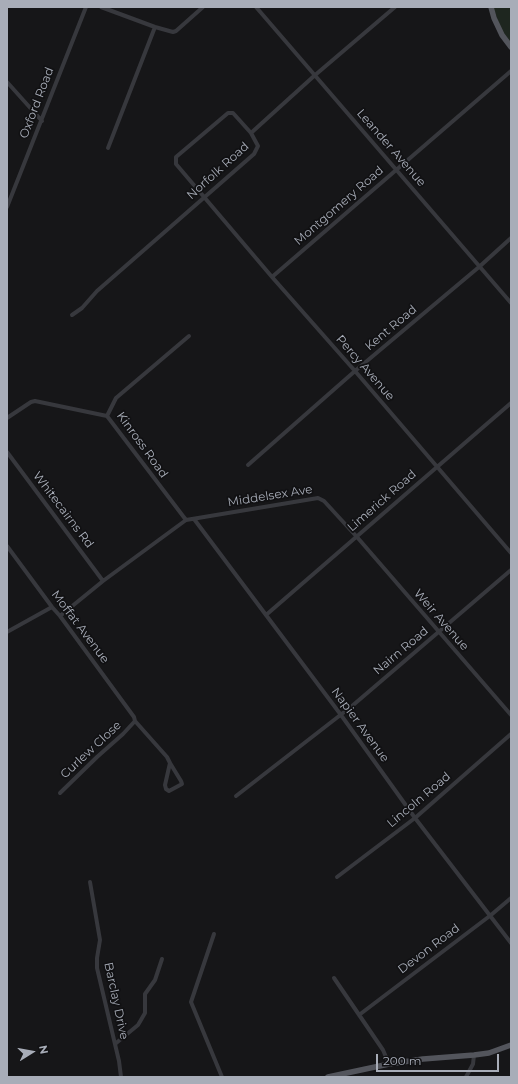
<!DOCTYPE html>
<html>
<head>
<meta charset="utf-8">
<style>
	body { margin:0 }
	#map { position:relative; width:518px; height:1084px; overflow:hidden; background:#161618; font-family:Montserrat,sans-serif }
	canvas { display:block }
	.frame { position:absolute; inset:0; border:8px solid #a8adb8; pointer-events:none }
	.north { position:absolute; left:12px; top:1032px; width:40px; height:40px; -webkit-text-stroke:3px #111113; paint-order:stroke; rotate:79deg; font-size:11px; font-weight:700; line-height:16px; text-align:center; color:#a8adb8 }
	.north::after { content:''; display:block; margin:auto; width:14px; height:18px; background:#a8adb8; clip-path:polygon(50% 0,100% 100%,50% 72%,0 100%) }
	.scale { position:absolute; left:376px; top:1054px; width:123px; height:18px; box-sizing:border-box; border:2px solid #a8adb8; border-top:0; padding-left:5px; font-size:12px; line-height:14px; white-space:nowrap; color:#a8adb8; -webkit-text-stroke:3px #111113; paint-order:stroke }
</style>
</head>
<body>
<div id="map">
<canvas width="518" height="1084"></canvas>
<div class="frame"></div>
<div class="north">N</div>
<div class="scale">200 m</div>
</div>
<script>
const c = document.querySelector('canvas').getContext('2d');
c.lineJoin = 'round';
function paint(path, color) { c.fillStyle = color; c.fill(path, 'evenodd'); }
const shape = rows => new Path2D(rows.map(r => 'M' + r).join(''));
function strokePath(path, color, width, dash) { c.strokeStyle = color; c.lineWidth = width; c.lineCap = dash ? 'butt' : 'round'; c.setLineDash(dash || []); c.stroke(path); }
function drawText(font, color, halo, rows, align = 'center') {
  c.font = font + ' Montserrat,sans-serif'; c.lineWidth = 3.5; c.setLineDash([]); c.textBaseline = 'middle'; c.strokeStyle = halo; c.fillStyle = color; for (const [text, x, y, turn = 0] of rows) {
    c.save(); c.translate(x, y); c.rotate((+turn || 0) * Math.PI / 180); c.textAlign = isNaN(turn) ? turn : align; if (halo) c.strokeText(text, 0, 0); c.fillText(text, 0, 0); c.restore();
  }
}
paint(shape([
	[493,7,511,7,511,45,503,34]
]), '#1e261f');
strokePath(shape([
	[101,7,155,27,173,32,176,31,203,7],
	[256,7,511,303],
	[7,82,42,121],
	[251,133,233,113,228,113,176,157,176,164,272,277,355,371,511,553],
	[108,148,155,27],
	[7,207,86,7],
	[272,277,511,71],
	[72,315,82,308,97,291,254,154,258,146,251,133,314,76,395,7],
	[7,418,31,402,35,401,107,416],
	[7,452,103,581],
	[248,465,355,371,479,267,511,238],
	[194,519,341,715,415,818,511,943],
	[186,520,107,416,116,398,189,336],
	[7,546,52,607,60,616,134,717,135,721,167,757,170,763,181,781,182,784,169,791,166,789,165,785,170,763],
	[266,615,511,403],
	[60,616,103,581,186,520,318,498,324,501,357,537,511,715],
	[7,632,52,607],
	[60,793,97,757,123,734,135,721],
	[236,796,352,706,511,570],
	[337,877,415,818,511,734],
	[90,882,100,940,97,958,97,968,119,1061,121,1077],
	[214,934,191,1002,222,1077],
	[334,978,383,1050,389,1064],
	[359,1015,491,915,511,898],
	[115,1044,138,1025,145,1013,145,994,155,980,162,959],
	[466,1077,473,1064,474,1055]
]), '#37383d', 4);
strokePath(shape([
	[491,7,494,18,502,35,511,47],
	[328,1077,389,1064,423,1059,474,1055,489,1053,511,1045]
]), '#53555c', 5.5);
drawText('12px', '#a8adb8', '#111113', [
	["Oxford Road",37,103,-69],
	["Leander Avenue",391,148,49],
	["Norfolk Road",218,171,-42],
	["Montgomery Road",339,206,-41],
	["Kent Road",391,328,-40],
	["Percy Avenue",365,368,49],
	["Kinross Road",142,445,54],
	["Middelsex Ave",270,496,-9],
	["Limerick Road",382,501,-41],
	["Whitecairns Rd",63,510,53],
	["Weir Avenue",441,620,49],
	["Moffat Avenue",80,627,53],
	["Nairn Road",401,651,-40],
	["Napier Avenue",360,725,54],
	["Curlew Close",91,750,-43],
	["Lincoln Road",419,800,-40],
	["Devon Road",429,949,-37],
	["Barclay Drive",116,1001,78]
]);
</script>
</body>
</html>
